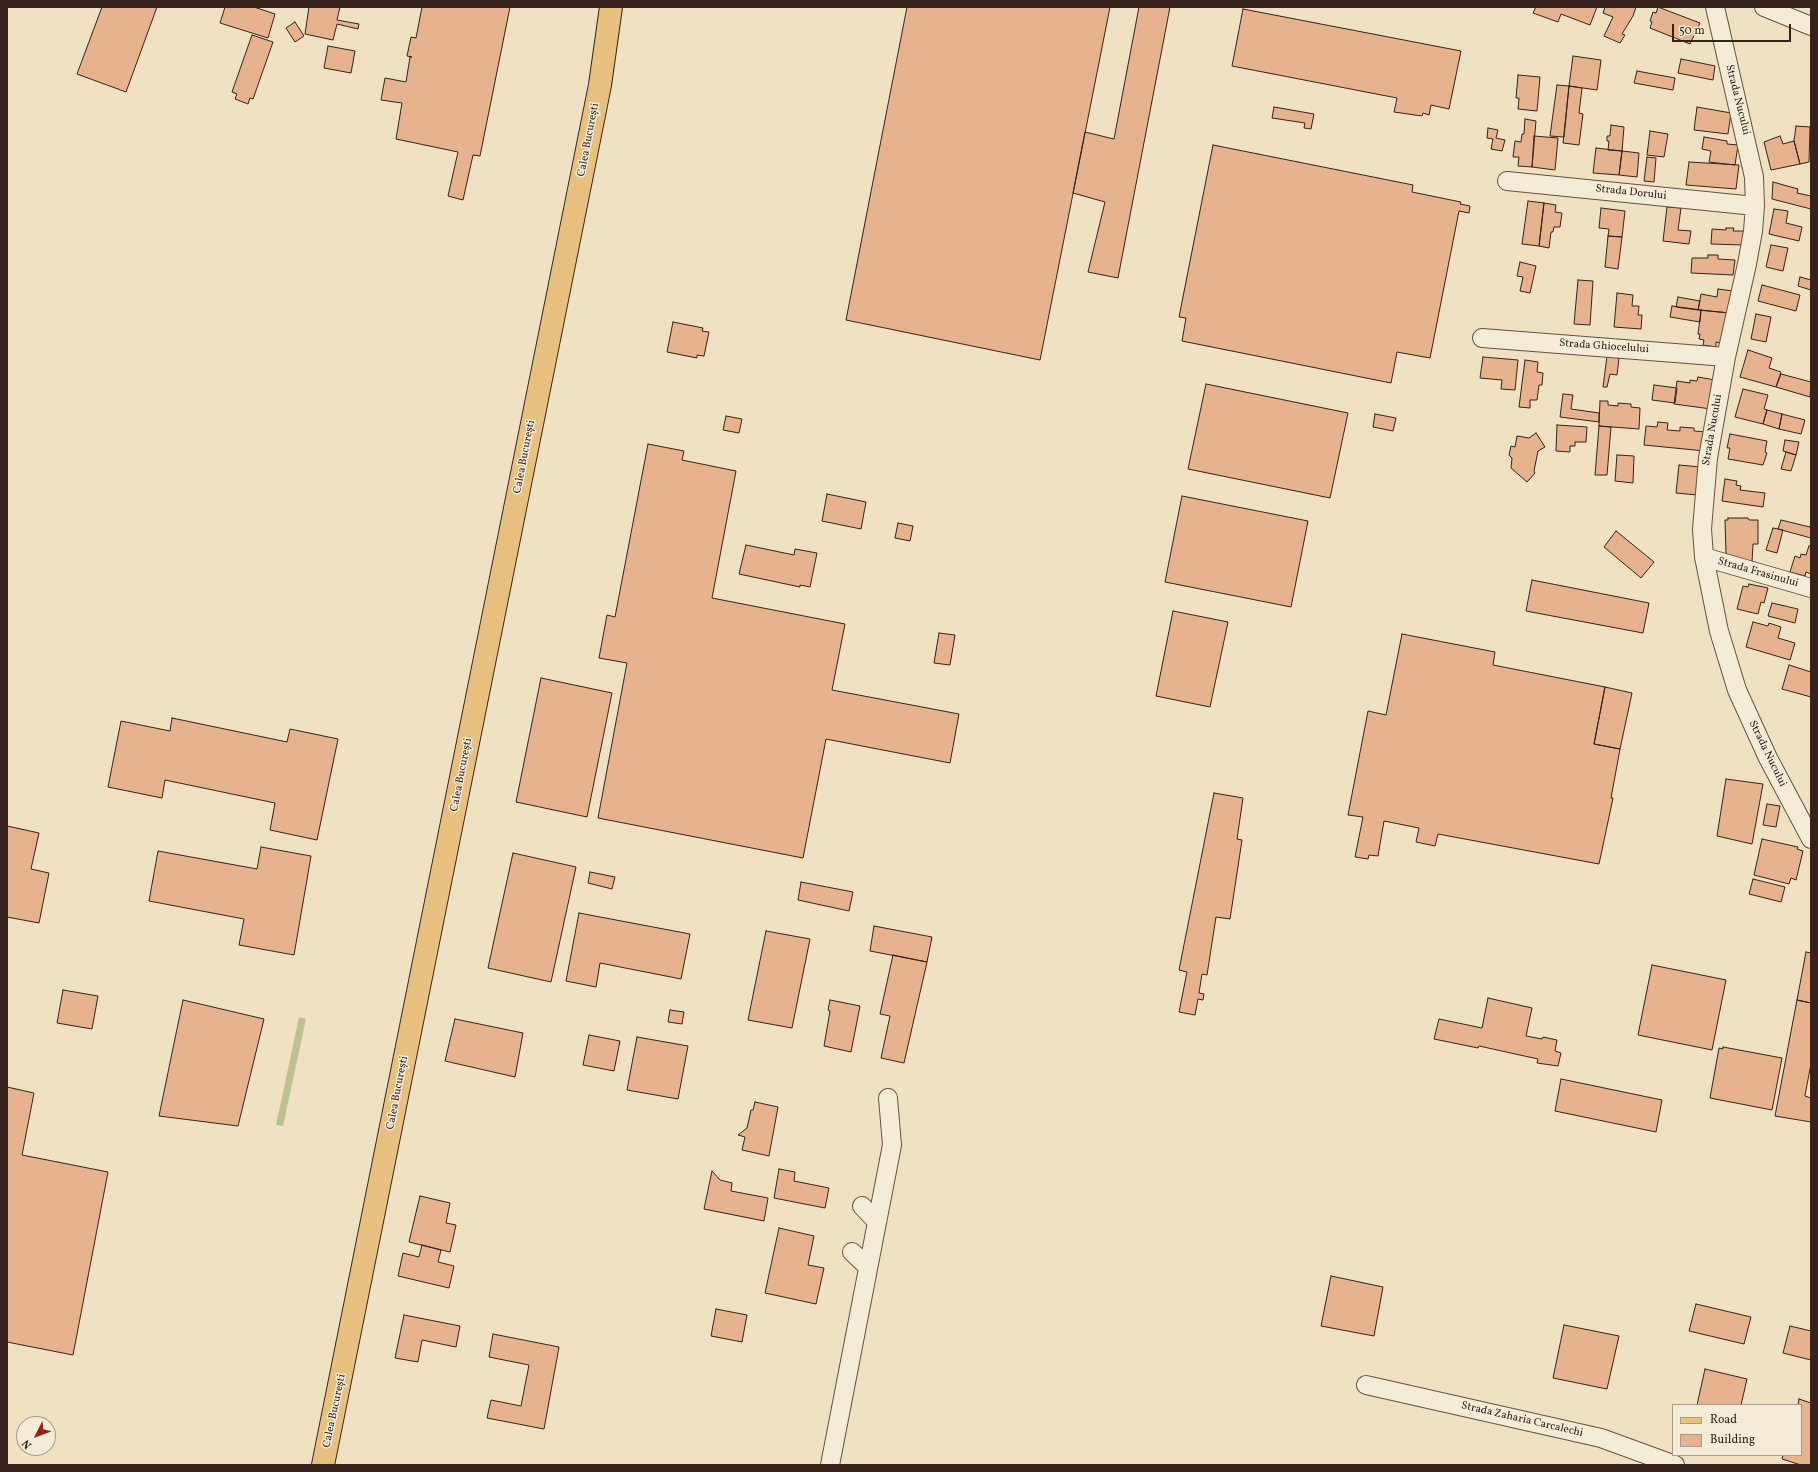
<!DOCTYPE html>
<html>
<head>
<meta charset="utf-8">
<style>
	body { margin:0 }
	#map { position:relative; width:1818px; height:1472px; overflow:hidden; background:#efe1c1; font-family:Vollkorn,serif }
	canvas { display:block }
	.frame { position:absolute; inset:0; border:8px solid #36221b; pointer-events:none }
	.legend { position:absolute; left:1672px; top:1404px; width:130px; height:52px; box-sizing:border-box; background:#f5ecd7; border:1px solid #a99b8c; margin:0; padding:5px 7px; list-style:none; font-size:12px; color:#36221b }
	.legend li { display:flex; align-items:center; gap:8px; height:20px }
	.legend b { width:20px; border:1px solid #a99b8c }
	.north { position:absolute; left:16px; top:1416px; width:40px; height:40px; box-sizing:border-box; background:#f5ecd7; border:1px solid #a99b8c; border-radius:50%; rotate:228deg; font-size:11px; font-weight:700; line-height:16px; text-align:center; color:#36221b }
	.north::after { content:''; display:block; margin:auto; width:14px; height:18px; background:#8f2418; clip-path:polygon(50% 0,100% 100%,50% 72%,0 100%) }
	.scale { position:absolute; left:1672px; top:24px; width:119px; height:18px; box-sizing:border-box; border:2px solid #36221b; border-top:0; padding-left:5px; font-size:12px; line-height:14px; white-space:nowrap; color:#36221b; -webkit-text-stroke:3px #f5ecd7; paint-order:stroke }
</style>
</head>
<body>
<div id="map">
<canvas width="1818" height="1472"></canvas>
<div class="frame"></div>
<ul class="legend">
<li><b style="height:5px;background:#e8c080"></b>Road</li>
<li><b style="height:11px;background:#e7b28e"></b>Building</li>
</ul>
<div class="north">N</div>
<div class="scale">50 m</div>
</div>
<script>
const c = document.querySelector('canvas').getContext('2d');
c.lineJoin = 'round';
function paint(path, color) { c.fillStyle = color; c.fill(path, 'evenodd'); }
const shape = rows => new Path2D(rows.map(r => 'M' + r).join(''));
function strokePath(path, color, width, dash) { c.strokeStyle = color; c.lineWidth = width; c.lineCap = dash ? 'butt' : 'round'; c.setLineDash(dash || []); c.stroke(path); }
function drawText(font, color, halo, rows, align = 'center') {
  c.font = font + ' Vollkorn,serif'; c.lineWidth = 3; c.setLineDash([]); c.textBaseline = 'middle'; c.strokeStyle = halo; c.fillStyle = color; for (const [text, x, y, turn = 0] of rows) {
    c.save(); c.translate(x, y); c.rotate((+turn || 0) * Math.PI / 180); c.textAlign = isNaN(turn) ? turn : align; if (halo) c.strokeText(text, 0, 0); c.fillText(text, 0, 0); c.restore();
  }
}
paint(shape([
	[299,1017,306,1019,283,1126,276,1125]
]), '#bcc291');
const building = shape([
	[102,7,157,7,126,92,77,74,102,7],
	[225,7,254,7,275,14,268,38,220,23,225,7],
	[309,7,340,7,337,20,359,24,358,29,337,24,333,40,305,34,309,7],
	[422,7,510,7,480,156,473,155,463,200,448,196,458,152,396,139,402,103,381,100,385,78,406,82,410,57,412,57,407,56,411,37,416,38,422,7],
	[907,7,1110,7,1040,360,846,320,907,7],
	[1139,7,1170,7,1118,278,1088,272,1105,202,1073,193,1085,132,1114,139,1139,7],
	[1536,7,1597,7,1590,25,1561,14,1558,22,1533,13,1536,7],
	[1605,7,1636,7,1633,16,1622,34,1625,35,1620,43,1604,36,1613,17,1603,13,1605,7],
	[1658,7,1700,23,1690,44,1650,28,1652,22,1650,21,1653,12,1656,13,1658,7],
	[1243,9,1461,51,1449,109,1431,105,1429,115,1423,113,1422,116,1394,112,1397,98,1232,66,1243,9],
	[295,22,304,36,295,42,286,28,295,22],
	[252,35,273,42,253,99,250,98,248,104,235,99,237,94,232,92,252,35],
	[328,46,355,51,351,73,324,68,328,46],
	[1573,56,1601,60,1597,90,1569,86,1573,56],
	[1681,59,1715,66,1713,80,1678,73,1681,59],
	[1637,71,1675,78,1673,90,1634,83,1637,71],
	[1518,75,1540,77,1537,111,1518,109,1519,98,1516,98,1518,75],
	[1557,85,1569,86,1564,137,1550,136,1557,85],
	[1569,86,1582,88,1579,113,1583,114,1579,145,1563,143,1569,86],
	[1274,107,1314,114,1311,129,1304,128,1305,123,1272,118,1274,107],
	[1697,107,1731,113,1728,134,1694,130,1697,107],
	[1525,119,1536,121,1532,167,1518,166,1519,157,1513,157,1515,141,1521,142,1522,134,1524,134,1525,119],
	[1611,125,1624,127,1622,151,1608,150,1609,141,1607,141,1607,136,1610,136,1611,125],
	[1796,126,1810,127,1809,162,1800,164,1794,141,1796,126],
	[1488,128,1498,130,1496,138,1505,140,1502,151,1491,149,1493,139,1487,138,1488,128],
	[1650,131,1668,134,1664,157,1647,155,1650,131],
	[1534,136,1558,138,1555,170,1532,167,1534,136],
	[1780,136,1783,144,1794,141,1800,164,1771,170,1764,142,1780,136],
	[1704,137,1727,141,1727,144,1738,145,1735,165,1709,162,1711,151,1702,149,1704,137],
	[1213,145,1413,185,1412,192,1461,202,1460,204,1470,206,1469,213,1459,211,1430,358,1397,352,1391,383,1182,341,1186,318,1179,317,1213,145],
	[1596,148,1622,151,1619,175,1593,173,1596,148],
	[1622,151,1639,153,1637,177,1619,175,1622,151],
	[1647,157,1656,158,1654,182,1644,181,1647,157],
	[1689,162,1739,165,1736,189,1686,185,1689,162],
	[1773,182,1798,189,1797,193,1811,196,1811,209,1772,199,1773,182],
	[1528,201,1544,203,1539,246,1522,244,1528,201],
	[1544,203,1556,205,1555,212,1562,213,1560,227,1554,227,1553,232,1551,232,1549,248,1539,246,1544,203],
	[1667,207,1681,208,1678,230,1691,231,1689,244,1663,241,1667,207],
	[1601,208,1625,211,1622,237,1608,236,1609,229,1599,228,1601,208],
	[1774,209,1788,211,1786,223,1802,227,1799,241,1769,234,1774,209],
	[1726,228,1734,228,1733,231,1745,231,1744,245,1711,244,1712,229,1726,230,1726,228],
	[1608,236,1622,237,1618,269,1605,267,1608,236],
	[1771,245,1788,248,1783,271,1766,267,1771,245],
	[1708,255,1718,255,1718,259,1735,260,1733,275,1691,273,1692,258,1708,258,1708,255],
	[1520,262,1536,266,1530,293,1520,291,1523,277,1517,276,1520,262],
	[1800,277,1811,280,1811,290,1798,286,1800,277],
	[1578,280,1593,281,1590,325,1574,324,1578,280],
	[1762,285,1800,295,1796,311,1758,301,1762,285],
	[1718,289,1733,291,1729,313,1698,310,1701,294,1717,297,1718,289],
	[1617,293,1633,295,1632,306,1639,306,1638,315,1642,315,1641,329,1614,327,1617,293],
	[1678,297,1700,301,1698,310,1676,307,1678,297],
	[1672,306,1701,310,1700,322,1670,317,1672,306],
	[1701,310,1730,313,1724,344,1716,342,1716,347,1703,345,1704,340,1699,339,1700,334,1698,334,1701,310],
	[1756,314,1771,317,1766,342,1751,339,1756,314],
	[673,322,703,328,702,331,709,332,704,356,697,355,697,358,667,352,673,322],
	[1748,350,1772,358,1769,368,1781,372,1776,387,1740,377,1748,350],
	[1607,356,1619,358,1617,375,1610,374,1607,387,1603,387,1607,356],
	[1483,357,1518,360,1515,390,1501,389,1502,380,1480,378,1483,357],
	[1525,360,1538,362,1537,372,1543,373,1542,385,1539,385,1537,400,1530,400,1530,408,1519,407,1525,360],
	[1781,374,1811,382,1810,397,1776,387,1781,374],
	[1698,377,1715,380,1711,409,1674,404,1677,381,1690,383,1690,380,1697,381,1698,377],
	[1206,384,1348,413,1330,498,1188,469,1206,384],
	[1654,385,1677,388,1675,403,1652,400,1654,385],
	[1743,389,1768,395,1764,409,1767,410,1763,424,1735,417,1743,389],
	[1563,394,1573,395,1571,409,1599,413,1599,422,1560,417,1563,394],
	[1600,401,1608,401,1608,405,1618,406,1618,403,1631,404,1631,407,1640,408,1639,429,1599,426,1600,401],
	[1767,410,1782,414,1779,429,1763,424,1767,410],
	[1375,414,1396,418,1393,431,1373,427,1375,414],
	[1782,414,1805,420,1801,434,1779,429,1782,414],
	[726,416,742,419,739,433,723,430,726,416],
	[1658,422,1668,423,1667,430,1680,431,1680,427,1694,428,1694,431,1707,432,1705,451,1644,445,1646,426,1657,427,1658,422],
	[1557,425,1587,427,1586,442,1575,442,1575,446,1570,446,1570,452,1556,451,1557,425],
	[1599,426,1611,427,1607,475,1595,475,1599,426],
	[1536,433,1545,447,1538,451,1534,471,1535,473,1527,482,1511,468,1512,458,1509,455,1511,446,1515,447,1517,436,1529,438,1536,433],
	[1730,434,1767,441,1765,452,1767,453,1763,465,1728,459,1730,448,1727,448,1730,434],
	[1785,440,1799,442,1796,455,1783,451,1785,440],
	[648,444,684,451,682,460,736,471,712,598,845,624,832,690,959,714,950,763,826,739,803,858,598,818,627,663,599,658,607,615,615,617,648,444],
	[1786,452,1796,455,1791,471,1781,469,1786,452],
	[1617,455,1634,456,1633,483,1615,481,1617,455],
	[1679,465,1701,467,1697,495,1676,493,1679,465],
	[1725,479,1737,481,1736,485,1741,486,1740,490,1765,493,1763,507,1722,501,1725,479],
	[827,494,866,502,861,529,822,521,827,494],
	[1182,496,1308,521,1291,607,1165,582,1182,496],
	[1728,518,1748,518,1749,520,1758,520,1758,544,1753,544,1752,562,1726,554,1725,520,1728,520,1728,518],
	[1781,520,1810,527,1811,523,1811,538,1778,529,1781,520],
	[898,523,913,526,910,541,895,538,898,523],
	[1773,528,1783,530,1777,553,1766,550,1773,528],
	[1616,531,1654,562,1641,578,1604,547,1616,531],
	[746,545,794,555,795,549,817,553,810,587,800,585,800,587,739,574,746,545],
	[1809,546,1811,546,1811,574,1806,572,1805,576,1790,572,1795,556,1800,558,1801,554,1806,555,1809,546],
	[1532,580,1649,603,1643,633,1526,611,1532,580],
	[1749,584,1768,588,1764,603,1761,602,1758,614,1737,609,1743,586,1748,587,1749,584],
	[1772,603,1798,609,1795,623,1768,616,1772,603],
	[1173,611,1228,622,1210,707,1156,696,1173,611],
	[1753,622,1768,626,1769,623,1781,627,1778,638,1795,643,1790,660,1746,647,1753,622],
	[939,633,955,635,950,665,934,663,939,633],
	[1402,634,1495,652,1493,665,1605,687,1594,744,1620,749,1611,798,1613,798,1599,864,1438,834,1435,846,1416,842,1419,828,1384,821,1378,856,1369,855,1368,859,1355,857,1363,817,1348,815,1368,711,1386,715,1402,634],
	[1789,665,1811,672,1811,697,1782,689,1789,665],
	[541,678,612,693,587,817,516,802,541,678],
	[1605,687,1632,693,1620,749,1594,744,1605,687],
	[172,718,287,742,290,729,338,739,317,840,270,830,275,803,165,780,162,798,108,787,121,721,170,731,172,718],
	[1726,779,1763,784,1752,844,1717,836,1726,779],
	[1214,793,1243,798,1237,839,1242,840,1230,919,1216,917,1207,975,1202,974,1199,993,1204,994,1203,1000,1198,999,1195,1015,1179,1012,1187,972,1179,970,1214,793],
	[1767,804,1780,806,1776,827,1763,825,1767,804],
	[7,826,39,833,31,869,49,873,39,923,7,917,7,826],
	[1762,839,1798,847,1797,849,1803,851,1796,880,1791,878,1789,884,1754,875,1762,839],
	[261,847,311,856,294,955,239,945,244,919,149,901,158,851,257,869,261,847],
	[513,853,576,867,551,982,488,968,513,853],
	[590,872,615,877,612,889,588,883,590,872],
	[1753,879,1785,887,1781,902,1749,894,1753,879],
	[801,882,853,892,849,911,798,900,801,882],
	[579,913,690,934,681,979,600,963,596,987,566,981,579,913],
	[874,926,932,937,927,962,870,951,874,926],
	[766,931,810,939,792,1028,748,1020,766,931],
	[1806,952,1811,953,1811,1003,1797,1000,1806,952],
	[893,955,927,962,904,1063,881,1058,890,1016,880,1014,893,955],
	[1652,965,1726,980,1712,1050,1638,1035,1652,965],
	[63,990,98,996,92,1029,57,1023,63,990],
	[1488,998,1532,1008,1526,1036,1542,1039,1543,1037,1557,1040,1555,1051,1561,1053,1558,1066,1537,1063,1538,1059,1479,1046,1478,1048,1434,1039,1439,1019,1482,1028,1488,998],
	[183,1000,264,1019,238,1126,159,1116,183,1000],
	[830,1000,860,1006,851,1052,824,1046,830,1011,828,1010,830,1000],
	[1797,1000,1811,1003,1811,1064,1805,1095,1805,1096,1811,1098,1811,1122,1775,1116,1797,1000],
	[670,1010,684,1012,682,1024,668,1022,670,1010],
	[455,1019,523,1033,515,1077,445,1061,455,1019],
	[589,1035,620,1041,614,1071,583,1065,589,1035],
	[637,1037,688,1046,678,1099,627,1090,637,1037],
	[1723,1047,1782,1058,1772,1110,1710,1098,1719,1048,1723,1049,1723,1047],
	[1561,1079,1662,1100,1656,1132,1555,1111,1561,1079],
	[7,1087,34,1093,22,1155,108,1172,73,1355,7,1342,7,1087],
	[755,1102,778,1107,769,1156,742,1150,745,1137,738,1135,747,1128,751,1110,753,1110,755,1102],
	[779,1169,795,1172,794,1181,829,1188,825,1208,774,1198,779,1169],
	[712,1171,720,1180,732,1183,731,1191,768,1198,764,1221,704,1209,712,1171],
	[420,1196,450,1203,446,1223,456,1225,450,1252,409,1242,420,1196],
	[779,1228,814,1236,808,1265,824,1268,816,1304,765,1293,779,1228],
	[422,1245,441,1250,438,1262,454,1266,449,1288,398,1276,403,1253,419,1257,422,1245],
	[1331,1276,1383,1287,1374,1336,1321,1326,1331,1276],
	[1696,1304,1751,1317,1744,1344,1689,1331,1696,1304],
	[716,1309,747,1315,742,1342,711,1336,716,1309],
	[404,1315,460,1326,456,1347,422,1340,418,1362,395,1358,404,1315],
	[1564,1325,1619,1336,1607,1389,1553,1378,1564,1325],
	[1790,1326,1811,1331,1811,1360,1783,1353,1790,1326],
	[493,1334,559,1347,544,1429,487,1418,491,1400,521,1406,529,1365,489,1357,493,1334],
	[1705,1369,1747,1379,1741,1405,1697,1405,1705,1369],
	[1799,1399,1811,1403,1811,1465,1801,1465,1782,1459,1783,1455,1801,1455,1801,1405,1798,1405,1799,1399]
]);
paint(building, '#e7b28e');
strokePath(building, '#36221b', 1);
const minor = shape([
	[1715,7,1754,177,1755,206,1753,231,1747,264,1726,357,1708,458,1702,529,1704,557,1719,631,1737,690,1768,758,1811,839],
	[1764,7,1811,26],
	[1507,181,1755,206],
	[1482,338,1726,357],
	[1704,557,1811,588],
	[862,1206,877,1222],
	[852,1252,868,1267],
	[1366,1385,1601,1438,1675,1465],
	[830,1465,892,1145,888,1098]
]);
const major = shape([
	[323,1465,600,85,611,7]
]);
strokePath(minor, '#645244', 20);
strokePath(major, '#36221b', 24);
strokePath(minor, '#f5ecd7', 18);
strokePath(major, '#e8c080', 22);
drawText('11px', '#36221b', '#f5ecd7', [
	["Strada Nucului",1737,100,76],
	["Calea București",589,140,-79],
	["Strada Dorului",1631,193,6],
	["Strada Ghiocelului",1604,347,4],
	["Strada Nucului",1713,430,-80],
	["Calea București",525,457,-79],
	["Strada Frasinului",1758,573,16],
	["Strada Nucului",1767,754,64],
	["Calea București",462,775,-79],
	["Calea București",398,1093,-79],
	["Calea București",335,1411,-78],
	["Strada Zaharia Carcalechi",1522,1420,13]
]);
</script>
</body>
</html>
